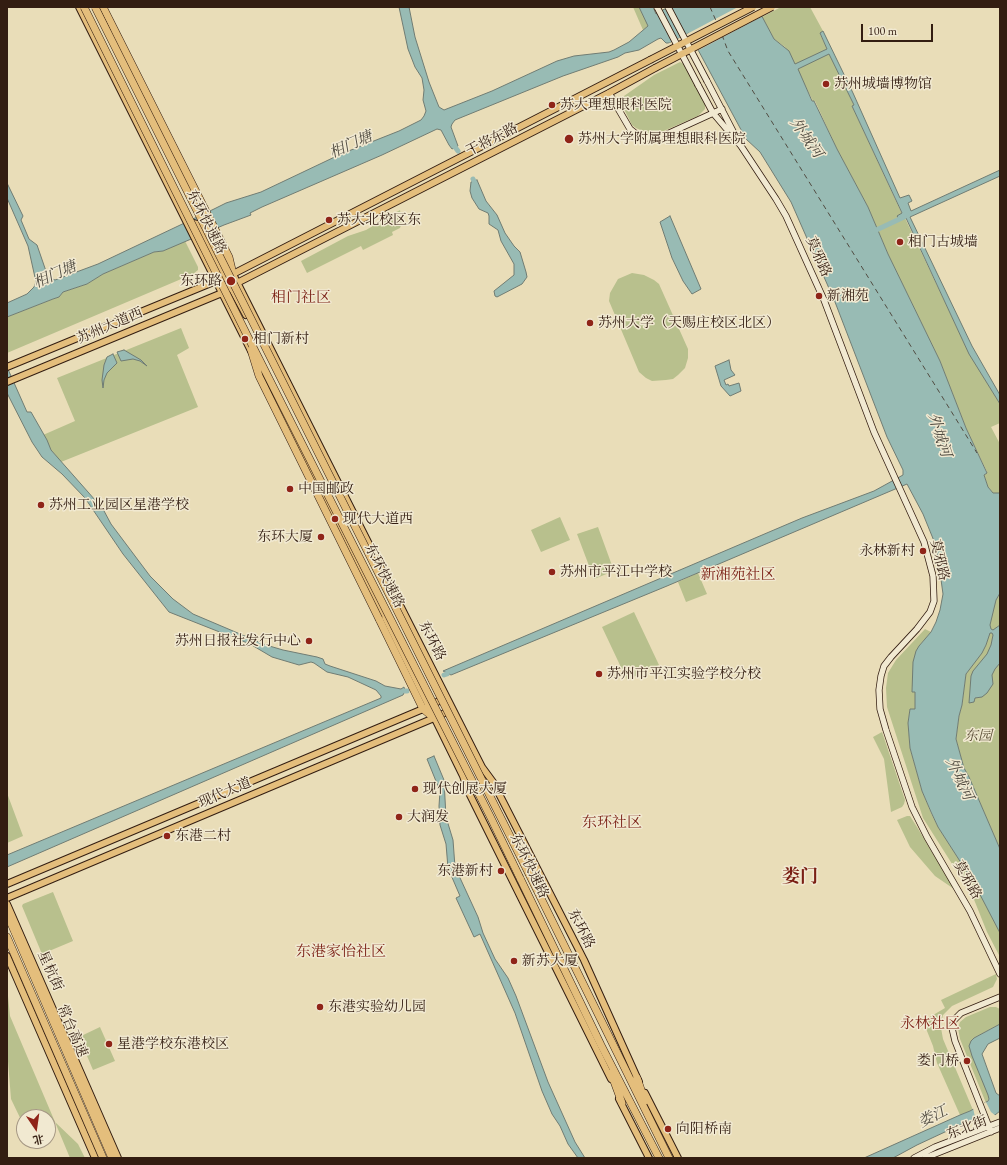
<!DOCTYPE html>
<html>
<head>
<meta charset="utf-8">
<style>
	body { margin:0 }
	#map { position:relative; width:1007px; height:1165px; overflow:hidden; background:#e9ddb8; font-family:"EB Garamond","Noto Serif SC",serif }
	canvas { display:block }
	.frame { position:absolute; inset:0; border:8px solid #331d11; pointer-events:none }
	.north { position:absolute; left:16px; top:1109px; width:40px; height:40px; box-sizing:border-box; background:#f1e9d1; border:1px solid #a59784; border-radius:50%; rotate:167deg; font-size:11px; font-weight:700; line-height:16px; text-align:center; color:#331d11 }
	.north::after { content:''; display:block; margin:auto; width:14px; height:18px; background:#8f2418; clip-path:polygon(50% 0,100% 100%,50% 72%,0 100%) }
	.scale { position:absolute; left:861px; top:24px; width:72px; height:18px; box-sizing:border-box; border:2px solid #331d11; border-top:0; padding-left:5px; font-size:12px; line-height:14px; white-space:nowrap; color:#331d11; -webkit-text-stroke:3px #f1e9d1; paint-order:stroke }
</style>
</head>
<body>
<div id="map">
<canvas width="1007" height="1165"></canvas>
<div class="frame"></div>
<div class="north">北</div>
<div class="scale">100 m</div>
</div>
<script>
const c = document.querySelector('canvas').getContext('2d');
c.lineJoin = 'round';
function paint(path, color) { c.fillStyle = color; c.fill(path, 'evenodd'); }
const shape = rows => new Path2D(rows.map(r => 'M' + r).join(''));
function strokePath(path, color, width, dash) { c.strokeStyle = color; c.lineWidth = width; c.lineCap = dash ? 'butt' : 'round'; c.setLineDash(dash || []); c.stroke(path); }
function drawText(font, color, halo, rows, align = 'center') {
  c.font = font + ' "EB Garamond","Noto Serif SC",serif'; c.lineWidth = 3; c.setLineDash([]); c.textBaseline = 'middle'; c.strokeStyle = halo; c.fillStyle = color; for (const [text, x, y, turn = 0] of rows) {
    c.save(); c.translate(x, y); c.rotate((+turn || 0) * Math.PI / 180); c.textAlign = isNaN(turn) ? turn : align; if (halo) c.strokeText(text, 0, 0); c.fillText(text, 0, 0); c.restore();
  }
}
paint(shape([
	[633,7,639,7,648,24,648,26,643,30],
	[781,7,810,7,823,31,820,34,854,105,852,106,902,214,897,216,905,218,969,353,1000,404,1000,423,991,427,1000,444,1000,493,993,493,988,487,984,475,987,472,966,428,940,361,888,254,868,207,837,149,815,101,813,101,785,47,774,39,762,17],
	[680,62,684,64,705,101,705,109,698,116,659,133,654,135,647,133,636,128,632,125,624,109,623,99,624,96,654,75],
	[400,210,402,222,400,228,392,232,393,235,363,250,361,246,307,273,301,261,348,236,366,230],
	[185,241,198,267,198,270,193,274,7,353,7,317,53,299,59,297,63,292,87,284,103,274,154,252,163,251],
	[632,273,644,275,654,280,659,284,688,349,688,358,685,368,678,375,673,379,666,380,652,381,646,378,639,372,609,301,610,293,618,279],
	[181,328,189,348,177,355,198,407,61,462,51,450,43,435,75,421,57,378],
	[560,517,570,540,541,552,531,530],
	[598,527,614,571,594,579,577,534],
	[698,573,707,594,686,602,678,582],
	[1000,593,1000,849,969,777,964,768,956,739,959,716,962,705,966,674,986,645,993,608,998,594],
	[634,612,659,665,627,680,602,627],
	[925,629,931,632,919,646,912,692,915,692,915,709,910,709,908,723,910,748,922,791,931,813,938,827,974,883,998,928,1000,933,1000,957,987,932,973,897,923,818,887,707,886,688,888,673,896,660],
	[882,732,905,800,904,804,902,807,891,812,884,759,873,737],
	[7,793,23,836,7,843],
	[907,816,910,816,917,827,954,889,935,876,910,847,897,820],
	[53,892,73,941,42,954,22,906,23,904],
	[996,974,997,979,993,987,952,1006,943,1015,942,1019,941,1028,943,1039,973,1110,960,1115,937,1063,933,1046,923,1021,945,1008,941,1000],
	[7,986,10,1016,55,1122,78,1144,85,1158,70,1158,55,1122,48,1125,48,1117,24,1117,24,1126,11,1099,7,1049],
	[990,1007,996,1007,1000,1009,1000,1024,974,1038,989,1098,986,1103,960,1039,958,1028,960,1022,966,1017],
	[100,1027,115,1061,93,1070,79,1037]
]), '#b8c08d');
const water = shape([
	[399,7,409,7,415,37,429,82,439,107,444,110,492,91,557,61,574,56,609,52,614,50,629,42,648,26,639,7,653,7,656,14,668,7,757,7,774,39,789,51,795,64,827,49,820,33,823,31,853,93,900,198,909,195,912,201,908,203,911,211,1000,170,1000,176,910,217,972,346,1000,395,1000,404,969,354,906,218,900,220,897,216,902,213,852,106,854,105,829,54,798,69,812,101,814,101,837,149,868,207,888,254,940,361,966,428,987,473,984,475,988,487,993,493,1000,493,1000,593,996,600,990,625,991,629,993,630,1000,625,1000,663,995,669,992,675,993,684,987,693,982,697,975,698,974,702,969,703,971,676,973,671,987,654,991,645,993,635,992,633,990,633,986,645,982,653,966,674,962,705,959,716,956,739,964,768,969,777,1000,849,1000,933,974,883,938,827,931,812,922,791,910,748,908,723,910,709,915,709,915,692,912,692,913,662,916,651,919,646,931,632,936,622,940,610,943,594,938,558,934,541,923,514,907,484,667,586,451,675,443,671,802,518,874,491,903,475,903,470,887,437,835,302,791,202,760,152,746,139,689,33,670,43,666,43,661,38,658,39,639,50,625,53,618,57,563,76,455,120,452,124,451,127,458,146,452,149,449,145,441,130,437,129,382,155,262,207,250,213,251,215,224,225,163,251,154,252,103,274,87,284,63,292,59,297,53,299,7,317,7,303,27,294,34,287,36,282,28,246,7,198,7,183,23,216,21,220,29,239,37,245,48,277,55,280,98,264,214,209,226,203,261,192,341,154,399,131,421,120,424,116,426,111,423,100,424,90,422,78,415,67,408,49,399,7],
	[477,180,486,201,497,215,505,233,514,246,520,252,526,272,527,277,522,284,497,297,495,296,494,291,514,275,514,264,501,241,498,230,489,224,489,216,488,213,479,209,472,198,470,191,471,182,477,180],
	[670,216,701,289,692,294,683,281,672,258,660,222,670,216],
	[124,350,141,360,147,366,140,361,133,359,121,361,117,352,124,350],
	[113,354,117,363,107,373,104,380,103,388,102,380,104,365,107,357,113,354],
	[729,360,731,370,735,375,724,380,726,385,728,384,729,386,739,383,741,391,730,396,721,386,715,366,729,360],
	[7,367,27,412,31,412,47,440,51,450,103,509,111,524,150,576,173,599,193,614,266,645,283,650,317,657,323,659,325,664,330,666,376,681,385,686,401,689,404,687,405,691,403,695,7,867,7,855,381,698,381,696,376,690,348,677,327,672,314,663,311,662,299,665,272,657,250,644,169,612,123,554,85,498,62,474,42,457,32,442,7,393,7,367],
	[434,756,444,780,446,817,453,840,455,867,478,917,483,933,495,959,508,978,516,996,548,1082,575,1142,585,1158,578,1158,568,1144,560,1126,552,1114,542,1091,515,1013,480,934,474,937,456,898,460,896,448,868,446,844,440,825,439,806,440,791,427,759,434,756],
	[1000,1024,1000,1038,988,1044,982,1054,996,1093,1000,1096,1000,1111,995,1115,972,1124,970,1122,962,1124,917,1145,893,1158,864,1158,960,1115,970,1111,988,1101,989,1099,988,1095,972,1056,969,1046,971,1041,974,1038,1000,1024]
]);
paint(water, '#98bbb4');
strokePath(water, '#707c73', 1);
paint(shape([
	[738,7,759,7,763,16,697,51,688,35,671,45,666,45],
	[986,1102,991,1112,996,1116,971,1126,970,1125,975,1117,973,1108]
]), '#e9ddb8');
strokePath(shape([
	[455,147,458,151],
	[473,179,474,181],
	[872,232,904,217],
	[444,675,447,674],
	[405,691,407,691]
]), '#98bbb4', 5);
strokePath(shape([
	[710,7,717,23],
	[722,35,728,51,977,453]
]), '#514c42', 1, [5, 4]);
const secondary = shape([
	[707,81,735,135],
	[698,85,713,113,741,146,776,199,786,216,824,300,874,432,924,542,933,576,934,601,930,612,917,629,891,657,884,666,881,676,879,690,880,709,886,730,912,807,927,837,970,911,1000,974],
	[609,93,630,129,635,133,646,138,655,138,665,135,722,109],
	[991,1132,955,1041,952,1028,954,1020,961,1013,1000,997],
	[914,1158,935,1147,1000,1122],
	[925,1158,1000,1128]
]);
const primary = shape([
	[79,7,252,353],
	[112,34,367,540,482,767,493,782,584,960,639,1082],
	[189,222,197,224,224,277,227,279],
	[228,286,231,287,246,315],
	[7,367,233,274,650,60],
	[259,367,384,615,463,776,469,793,611,1079],
	[7,382,222,293,237,283,609,93,655,68],
	[7,884,423,709,445,698],
	[7,898,434,718,451,710],
	[7,904,118,1158],
	[7,956,95,1158],
	[645,1093,678,1158],
	[619,1099,649,1158]
]);
const trunk = shape([
	[103,7,229,257,233,274],
	[379,619,423,709,434,718],
	[529,874,669,1158],
	[520,878,601,1045,659,1158],
	[611,1073,622,1103],
	[637,1078,645,1101]
]);
const motorway = shape([
	[7,914,112,1158],
	[7,937,103,1158]
]);
strokePath(secondary, '#331d11', 7);
strokePath(primary, '#331d11', 8);
strokePath(trunk, '#331d11', 8);
strokePath(motorway, '#331d11', 8);
strokePath(secondary, '#f1e9d1', 5.5);
strokePath(primary, '#e4be7c', 6);
strokePath(trunk, '#e4be7c', 7);
strokePath(motorway, '#e4be7c', 7);
const secondaryBridge = shape([
	[657,7,698,85],
	[668,7,707,81]
]);
const primaryBridge = shape([
	[650,60,753,7],
	[655,68,772,7]
]);
const trunkBridge = shape([
	[84,7,247,335,490,816,520,878],
	[95,7,529,874],
	[251,350,259,376,379,619]
]);
strokePath(secondaryBridge, '#331d11', 7, []);
strokePath(primaryBridge, '#331d11', 8, []);
strokePath(trunkBridge, '#331d11', 8, []);
strokePath(secondaryBridge, '#f1e9d1', 5.5);
strokePath(primaryBridge, '#e4be7c', 6);
strokePath(trunkBridge, '#e4be7c', 7);
for (const [x, y, r, color] of [
	[826,84,4,"#8f2418"],
	[552,105,4,"#8f2418"],
	[569,139,5,"#8f2418"],
	[329,220,4,"#8f2418"],
	[900,242,4,"#8f2418"],
	[231,281,5,"#8f2418"],
	[819,296,4,"#8f2418"],
	[590,323,4,"#8f2418"],
	[245,339,4,"#8f2418"],
	[290,489,4,"#8f2418"],
	[41,505,4,"#8f2418"],
	[335,519,4,"#8f2418"],
	[321,537,4,"#8f2418"],
	[923,551,4,"#8f2418"],
	[552,572,4,"#8f2418"],
	[309,641,4,"#8f2418"],
	[599,674,4,"#8f2418"],
	[415,789,4,"#8f2418"],
	[399,817,4,"#8f2418"],
	[167,836,4,"#8f2418"],
	[501,871,4,"#8f2418"],
	[514,961,4,"#8f2418"],
	[320,1007,4,"#8f2418"],
	[109,1044,4,"#8f2418"],
	[967,1061,4,"#8f2418"],
	[668,1129,4,"#8f2418"]
]) { const dot = new Path2D(); dot.arc(x, y, r, 0, 2 * Math.PI); c.fillStyle = color; c.fill(dot); strokePath(dot, '#f1e9d1', 1.5); }
drawText('14px', '#331d11', '#f1e9d1', [
	["苏州城墙博物馆",834,84],
	["苏大理想眼科医院",560,105],
	["苏州大学附属理想眼科医院",578,139],
	["苏大北校区东",337,220],
	["相门古城墙",908,242],
	["东环路",222,281,"right"],
	["新湘苑",827,296],
	["苏州大学（天赐庄校区北区）",598,323],
	["相门新村",253,339],
	["中国邮政",298,489],
	["苏州工业园区星港学校",49,505],
	["现代大道西",343,519],
	["东环大厦",313,537,"right"],
	["永林新村",915,551,"right"],
	["苏州市平江中学校",560,572],
	["苏州日报社发行中心",301,641,"right"],
	["苏州市平江实验学校分校",607,674],
	["现代创展大厦",423,789],
	["大润发",407,817],
	["东港二村",175,836],
	["东港新村",493,871,"right"],
	["新苏大厦",522,961],
	["东港实验幼儿园",328,1007],
	["星港学校东港校区",117,1044],
	["娄门桥",959,1061,"right"],
	["向阳桥南",676,1129]
], 'left');
drawText('14px', '#331d11', '#f1e9d1', [
	["干将东路",492,140,-27],
	["东环快速路",206,222,63],
	["莫邪路",818,257,66],
	["苏州大道西",110,326,-23],
	["莫邪路",939,560,77],
	["东环快速路",384,576,63],
	["东环路",432,641,63],
	["现代大道",225,793,-23],
	["东环快速路",529,866,64],
	["莫邪路",967,880,60],
	["东环路",581,929,63],
	["星杭街",50,971,66],
	["常台高速",72,1031,67],
	["东北街",967,1128,-21]
]);
drawText('italic 14px', '#5b4e36', '#f1e9d1', [
	["东园",978,736]
]);
drawText('italic 15px', '#514c42', '#f1e9d1', [
	["外城河",806,138,55],
	["相门塘",351,145,-24],
	["相门塘",55,275,-24],
	["外城河",939,435,72],
	["外城河",959,779,65],
	["娄江",933,1117,-26]
]);
drawText('15px', '#7a1f14', '#f1e9d1', [
	["相门社区",301,298],
	["新湘苑社区",738,575],
	["东环社区",612,823],
	["东港家怡社区",341,952],
	["永林社区",930,1024]
]);
drawText('bold 18px', '#7a1f14', '#f1e9d1', [
	["娄门",800,877]
]);
</script>
</body>
</html>
